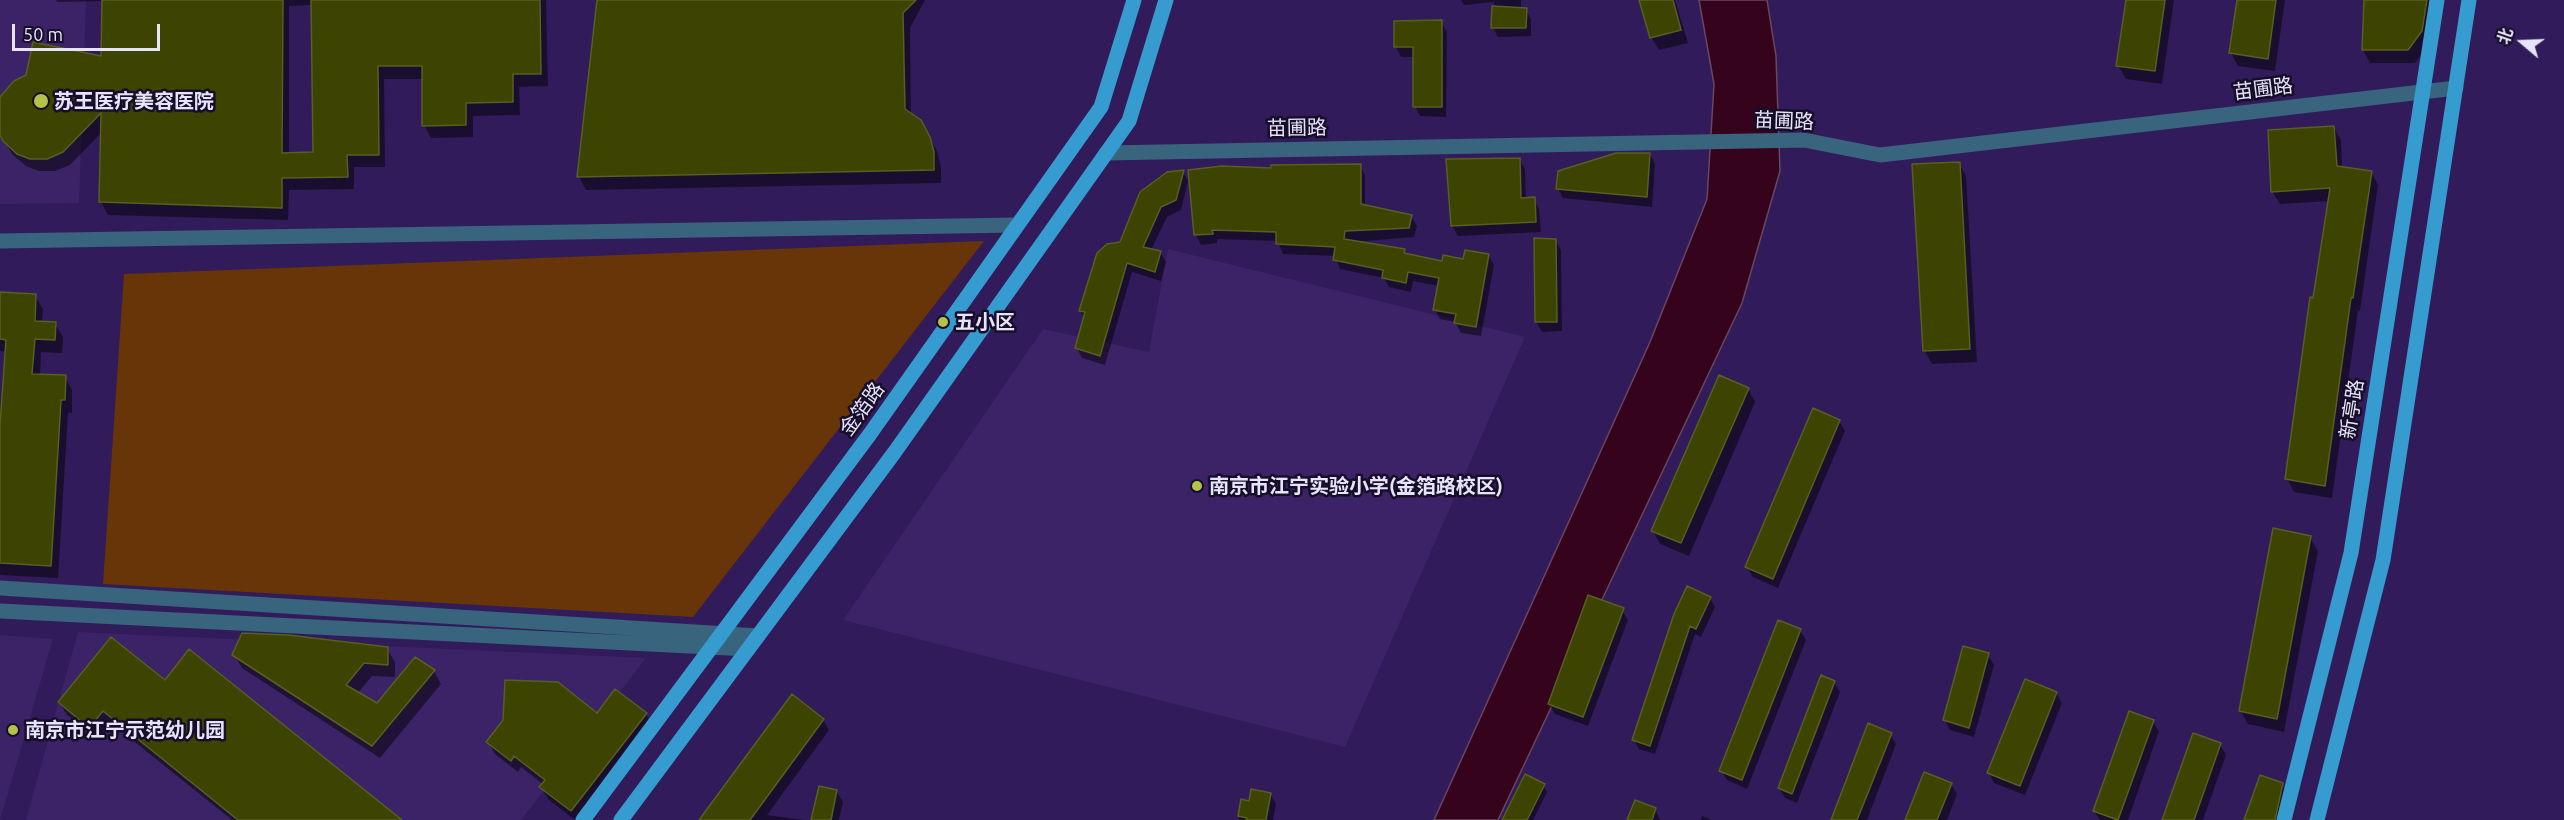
<!DOCTYPE html>
<html>
<head>
<meta charset="utf-8">
<style>
	body { margin:0 }
	#map { position:relative; width:2564px; height:820px; overflow:hidden; background:#311b5a; font-family:Ubuntu,"Noto Sans SC",sans-serif }
	canvas { display:block }
	.north { position:absolute; left:2492px; top:12px; width:60px; height:60px; -webkit-text-stroke:4px #160e29; paint-order:stroke; rotate:289deg; font-size:16px; font-weight:700; line-height:24px; text-align:center; color:#e7e3fa }
	.north::after { content:''; display:block; margin:auto; width:21px; height:27px; background:#e7e3fa; clip-path:polygon(50% 0,100% 100%,50% 72%,0 100%) }
	.scale { position:absolute; left:12px; top:24px; width:148px; height:27px; box-sizing:border-box; border:3px solid #e7e3fa; border-top:0; padding-left:8px; font-size:18px; line-height:21px; white-space:nowrap; color:#e7e3fa; -webkit-text-stroke:4px #160e29; paint-order:stroke }
</style>
</head>
<body>
<div id="map">
<canvas width="2564" height="820"></canvas>
<div class="north">北</div>
<div class="scale">50 m</div>
</div>
<script>
const c = document.querySelector('canvas').getContext('2d');
c.lineJoin = 'round';
function paint(path, color) { c.fillStyle = color; c.fill(path, 'evenodd'); }
const shape = rows => new Path2D(rows.map(r => 'M' + r).join(''));
function strokePath(path, color, width, dash) { c.strokeStyle = color; c.lineWidth = width; c.lineCap = dash ? 'butt' : 'round'; c.setLineDash(dash || []); c.stroke(path); }
function drawText(font, color, halo, rows, align = 'center') {
  c.font = font + ' Ubuntu,"Noto Sans SC",sans-serif'; c.lineWidth = 5; c.setLineDash([]); c.textBaseline = 'middle'; c.strokeStyle = halo; c.fillStyle = color; for (const [text, x, y, turn = 0] of rows) {
    c.save(); c.translate(x, y); c.rotate((+turn || 0) * Math.PI / 180); c.textAlign = isNaN(turn) ? turn : align; if (halo) c.strokeText(text, 0, 0); c.fillText(text, 0, 0); c.restore();
  }
}
paint(shape([
	[0,0,86,0,79,203,0,204],
	[1168,249,1525,337,1345,747,843,620,1043,329,1149,352],
	[78,632,646,658,521,820,26,820],
	[0,635,53,639,0,820]
]), '#3c2368');
paint(shape([
	[984,241,693,617,103,584,124,274]
]), '#683508');
const water = shape([
	[1699,0,1767,0,1776,56,1780,171,1742,303,1498,820,1434,820,1650,342,1707,199,1714,84,1699,0]
]);
paint(water, '#36031d');
strokePath(water, '#6b465f', 1.5);
paint(shape([
	[56,0,546,0,548,86,519,87,520,115,473,116,473,137,431,138,424,125,423,79,384,79,385,167,354,167,354,189,289,190,288,220,108,215,101,202,102,132,70,165,55,171,39,171,26,166,12,154,0,132,0,101,103,58,104,1,57,2],
	[312,5,314,154,289,154,289,6],
	[599,0,925,0,910,28,911,115,920,121,937,151,941,167,941,183,586,190,579,177],
	[1461,0,1521,0,1521,9,1526,10,1531,19,1531,36,1498,37,1493,28,1494,2,1464,5],
	[1641,0,1675,0,1688,43,1659,50,1651,37],
	[2128,0,2174,0,2162,84,2126,79,2118,65],
	[2239,0,2285,0,2275,71,2238,66,2231,53],
	[2365,0,2439,0,2429,45,2415,63,2370,63,2363,50],
	[1441,22,1447,32,1446,117,1420,116,1415,106,1415,57,1401,57,1396,47],
	[2334,128,2341,140,2342,168,2371,172,2378,185,2360,311,2358,310,2332,498,2294,492,2287,479,2330,201,2280,204,2272,191],
	[1650,154,1655,164,1652,207,1563,198,1558,188],
	[1519,159,1525,169,1526,199,1534,199,1539,209,1541,232,1458,236,1452,226],
	[1959,163,1966,176,1977,362,1932,364,1924,350],
	[1360,165,1365,175,1365,206,1411,216,1417,226,1414,237,1353,242,1404,250,1407,255,1443,263,1488,255,1494,265,1481,336,1461,333,1455,322,1440,319,1435,310,1439,286,1413,281,1411,292,1389,287,1384,278,1340,269,1335,256,1283,254,1278,241,1217,239,1217,243,1201,245,1196,235,1189,171],
	[1183,172,1188,181,1181,210,1167,217,1151,250,1160,252,1166,262,1161,281,1132,272,1105,365,1082,358,1077,348,1085,318,1080,311,1121,244],
	[1555,240,1561,250,1562,331,1542,332,1536,322],
	[0,293,35,296,43,309,42,323,55,324,63,337,62,353,41,352,40,376,65,377,72,390,72,413,68,413,58,578,0,575,0,427,7,352,0,351],
	[1748,389,1755,402,1689,556,1660,544,1653,531],
	[1839,421,1845,431,1778,588,1753,577,1747,567],
	[2310,538,2318,551,2284,732,2248,724,2241,711],
	[1710,598,1715,607,1701,637,1695,634,1655,754,1639,749,1634,740,1676,614],
	[1622,610,1628,620,1588,726,1555,714,1549,704],
	[1800,630,1806,640,1747,789,1727,780,1721,770],
	[387,649,395,662,395,677,372,676,358,693,378,704,434,671,441,684,380,758,242,668,234,655],
	[1988,655,1994,665,1974,737,1950,730,1945,720],
	[165,682,395,820,232,820,111,723,97,740,67,715,59,702],
	[1834,682,1840,692,1797,803,1785,798,1779,788],
	[2056,693,2062,703,2025,795,1994,783,1989,773],
	[646,714,652,725,579,820,575,820,548,799,541,787,543,784,521,767,518,772,495,754,488,742,505,721],
	[823,720,829,730,767,815,804,820,701,820],
	[2153,722,2159,731,2128,820,2100,820,2094,811],
	[1890,734,1896,744,1867,820,1833,820],
	[2220,745,2226,755,2203,820,2164,820],
	[1951,784,1957,794,1947,820,1906,820],
	[1543,785,1547,792,1533,820,1504,820],
	[2282,785,2288,795,2282,820,2246,820],
	[836,791,843,802,839,820,813,820],
	[1270,794,1276,804,1273,820,1239,820,1243,801,1250,802],
	[1655,809,1660,820,1629,820],
	[1702,816,1712,820,1701,820]
]), '#0007');
const building = shape([
	[102,0,283,0,282,153,313,152,311,0,540,0,541,74,513,74,513,102,466,103,466,125,422,126,422,66,378,66,379,155,347,155,348,177,282,178,282,208,99,202,101,113,63,152,47,159,30,159,17,154,3,141,0,135,0,97,14,81,26,75,33,42,101,56,102,0],
	[597,0,916,0,903,13,905,109,921,120,930,137,934,152,934,170,577,177,597,0],
	[1639,0,1673,0,1681,30,1650,38,1639,0],
	[2126,0,2165,0,2155,71,2116,66,2126,0],
	[2237,0,2276,0,2268,59,2229,53,2237,0],
	[2364,0,2427,0,2422,31,2408,50,2362,50,2364,0],
	[1492,6,1527,8,1526,28,1491,28,1492,6],
	[1442,20,1442,107,1413,107,1413,47,1394,47,1394,21,1442,20],
	[2334,126,2337,166,2372,171,2353,298,2351,298,2325,486,2285,479,2310,297,2313,298,2330,188,2271,192,2268,130,2334,126],
	[1616,153,1650,153,1647,197,1556,189,1558,171,1616,153],
	[1520,158,1521,198,1535,197,1536,222,1451,226,1446,159,1520,158],
	[1960,162,1970,349,1923,351,1912,164,1960,162],
	[1361,164,1361,204,1412,215,1409,228,1345,231,1344,239,1405,249,1404,253,1442,261,1443,255,1463,259,1465,250,1489,254,1476,327,1454,323,1456,314,1433,310,1439,278,1408,272,1406,283,1382,278,1383,270,1333,260,1335,247,1276,244,1276,232,1212,230,1213,234,1194,235,1188,170,1222,166,1271,168,1271,165,1361,164],
	[1184,170,1176,200,1161,207,1143,247,1161,251,1155,272,1127,263,1100,356,1075,348,1085,312,1079,311,1097,253,1107,244,1120,242,1140,192,1167,172,1184,170],
	[1534,238,1556,239,1557,322,1535,322,1534,238],
	[0,292,36,294,35,321,56,322,55,340,35,339,32,374,66,375,65,400,61,400,51,566,0,563,0,425,6,340,0,339,0,292],
	[1719,375,1749,388,1681,543,1651,531,1719,375],
	[1813,408,1840,420,1773,579,1745,567,1813,408],
	[2273,528,2311,536,2277,719,2239,711,2273,528],
	[1687,586,1711,597,1696,629,1690,626,1650,746,1632,740,1674,614,1687,586],
	[1588,595,1624,608,1583,717,1548,704,1588,595],
	[1778,620,1801,629,1742,780,1719,771,1778,620],
	[242,633,288,635,388,647,388,665,364,663,346,685,377,703,415,657,435,670,372,746,232,655,242,633],
	[111,637,165,680,189,649,402,820,238,820,103,711,89,728,58,702,111,637],
	[1963,646,1989,653,1969,728,1943,720,1963,646],
	[1821,675,1835,681,1792,794,1778,788,1821,675],
	[2025,679,2057,692,2020,786,1987,773,2025,679],
	[505,680,558,682,597,713,615,689,647,713,571,811,539,787,545,780,514,756,511,761,486,742,503,720,505,680],
	[792,694,824,719,750,820,699,820,792,694],
	[2129,711,2154,720,2118,820,2093,811,2129,711],
	[1868,723,1892,733,1857,820,1831,820,1868,723],
	[2193,733,2221,743,2194,820,2162,820,2193,733],
	[1924,772,1952,783,1937,820,1905,820,1924,772],
	[1525,774,1545,784,1527,820,1502,820,1525,774],
	[2260,775,2283,783,2275,820,2244,820,2260,775],
	[819,786,837,790,831,820,811,820,819,786],
	[1251,789,1271,793,1266,820,1246,820,1247,818,1238,816,1241,799,1249,801,1251,789],
	[1635,800,1656,808,1652,820,1627,820,1635,800]
]);
paint(building, '#3d4300');
strokePath(building, '#585f20', 1.5);
strokePath(shape([
	[1106,153,1804,140,1880,155,2456,88],
	[0,241,1017,225],
	[0,588,758,636],
	[0,611,748,649]
]), '#39647d', 15);
strokePath(shape([
	[583,820,870,434,1101,107,1134,0],
	[621,820,894,453,1129,121,1166,0],
	[2284,820,2351,553,2437,0],
	[2317,820,2383,560,2469,0]
]), '#369bce', 15);
for (const [x, y, r, color] of [
	[41,101,8,"#b5c249"],
	[943,322,6,"#b5c249"],
	[1197,486,6,"#b5c249"],
	[13,730,6,"#b5c249"]
]) { const dot = new Path2D(); dot.arc(x, y, r, 0, 2 * Math.PI); c.fillStyle = color; c.fill(dot); strokePath(dot, '#160e29', 2); }
drawText('20px', '#e7e3fa', '#160e29', [
	["苗圃路",2263,89,-7],
	["苗圃路",1784,121,2],
	["苗圃路",1297,128,-1],
	["金箔路",862,409,-54],
	["新亭路",2352,409,-81]
]);
drawText('bold 20px', '#e7e3fa', '#160e29', [
	["苏王医疗美容医院",54,101],
	["五小区",955,322],
	["南京市江宁实验小学(金箔路校区)",1209,486],
	["南京市江宁示范幼儿园",25,730]
], 'left');
</script>
</body>
</html>
